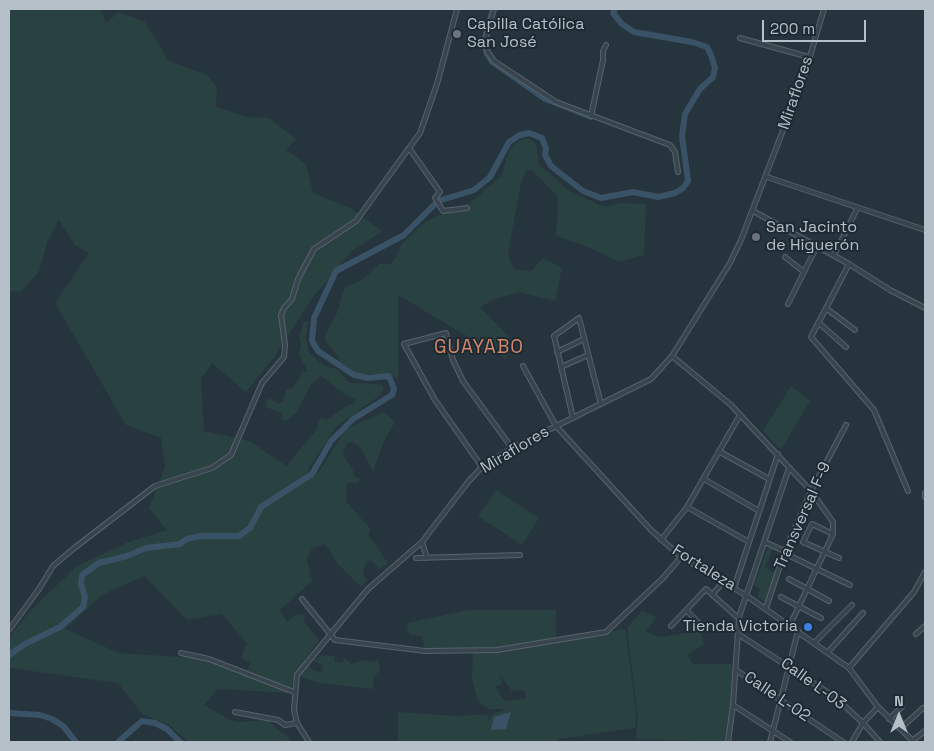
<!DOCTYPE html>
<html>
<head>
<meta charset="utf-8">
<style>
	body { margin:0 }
	#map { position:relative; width:934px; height:751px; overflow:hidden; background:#26343e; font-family:"Space Grotesk",sans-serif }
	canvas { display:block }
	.frame { position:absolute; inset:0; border:10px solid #b6c0c9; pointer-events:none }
	.north { position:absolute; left:874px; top:691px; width:50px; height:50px; -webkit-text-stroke:4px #1e2a33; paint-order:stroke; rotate:0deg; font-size:14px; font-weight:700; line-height:20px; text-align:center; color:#b6c0c9 }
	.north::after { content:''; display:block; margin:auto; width:18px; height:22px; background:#b6c0c9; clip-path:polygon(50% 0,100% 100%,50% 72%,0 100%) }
	.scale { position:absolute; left:762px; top:20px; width:104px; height:22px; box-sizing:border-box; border:2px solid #b6c0c9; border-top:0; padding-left:6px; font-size:15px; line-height:18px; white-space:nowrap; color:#b6c0c9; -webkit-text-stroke:4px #1e2a33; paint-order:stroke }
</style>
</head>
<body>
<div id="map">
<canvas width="934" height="751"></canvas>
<div class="frame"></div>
<div class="north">N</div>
<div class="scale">200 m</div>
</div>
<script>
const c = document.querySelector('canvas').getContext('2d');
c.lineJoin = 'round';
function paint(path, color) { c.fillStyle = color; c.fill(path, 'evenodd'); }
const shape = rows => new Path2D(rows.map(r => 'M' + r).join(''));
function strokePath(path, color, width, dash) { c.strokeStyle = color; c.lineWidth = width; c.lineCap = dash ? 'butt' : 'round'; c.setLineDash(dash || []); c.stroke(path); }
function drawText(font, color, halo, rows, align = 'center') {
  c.font = font + ' "Space Grotesk",sans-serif'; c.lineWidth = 4; c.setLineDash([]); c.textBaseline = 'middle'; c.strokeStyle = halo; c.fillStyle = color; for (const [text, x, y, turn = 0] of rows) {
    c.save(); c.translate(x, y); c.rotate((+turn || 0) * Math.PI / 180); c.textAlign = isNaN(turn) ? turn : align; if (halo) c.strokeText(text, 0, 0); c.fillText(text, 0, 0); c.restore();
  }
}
paint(shape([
	[9,9,101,9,106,23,119,12,145,22,169,61,207,75,217,87,216,107,248,117,269,118,296,139,286,150,306,164,313,193,350,208,382,231,351,252,311,300,275,356,246,392,212,363,201,379,204,431,250,441,286,466,318,428,318,421,321,418,326,420,348,405,353,404,356,400,341,392,321,376,311,385,296,413,288,420,280,420,282,414,266,407,266,401,269,398,279,404,283,402,286,390,292,388,300,378,301,371,308,372,299,354,301,345,299,338,304,321,308,321,306,339,309,353,323,365,334,369,336,368,350,383,377,384,382,385,384,389,379,396,336,427,307,471,318,473,346,429,384,412,395,422,384,441,373,472,362,450,354,442,347,443,343,455,353,470,354,476,361,479,357,483,347,483,346,501,371,530,368,534,388,563,380,569,370,559,366,563,363,573,367,580,361,587,338,564,325,544,312,549,307,558,312,581,280,610,287,622,295,615,305,614,304,621,319,640,294,676,292,687,290,689,247,670,250,663,241,658,247,643,222,614,187,620,144,576,102,595,65,629,119,653,209,659,290,693,218,689,204,705,230,720,241,722,267,720,293,742,188,742,169,725,142,714,118,683,9,668,9,637,30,611,77,566,126,543,167,530,149,508,165,467,161,438,126,425,55,303,89,253,75,245,59,220,48,240,39,271,21,292,9,291],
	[529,138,536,144,539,164,568,190,604,207,621,203,646,204,644,255,619,262,588,247,556,236,558,197,532,170,526,170,521,183,508,253,512,266,515,269,531,271,543,258,562,268,555,301,519,292,495,299,480,307,509,337,509,354,505,359,398,295,398,380,392,374,355,374,339,361,339,357,325,341,325,335,337,313,344,290,348,286,362,280,379,264,391,264,396,257,402,244,421,225,439,215,470,203,501,176,510,148,520,140],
	[791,386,810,401,781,450,763,431],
	[496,490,539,518,522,545,478,516],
	[768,547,773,549,765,568,775,573,765,602,757,597,760,589,754,585],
	[468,610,556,610,556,640,625,629,636,709,635,728,559,739,558,742,398,742,398,712,456,716,490,714,486,724,493,714,508,709,489,709,478,701,472,680,473,651,425,651,422,636,410,635,408,632,407,623],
	[500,676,512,691,524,690,526,698,506,701,499,694,496,686,502,684],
	[642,611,656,617,646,632,660,637,700,631,704,644,687,655,693,664,732,664,732,708,726,742,636,739,638,717,627,628],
	[322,655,335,656,334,661,342,663,344,658,352,664,362,660,373,662,378,659,380,671,374,676,373,689,319,683,299,676,308,665,313,670,321,672,323,665,313,661]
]), '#294140');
paint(shape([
	[511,712,506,729,491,730,494,717]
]), '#3a5265');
strokePath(shape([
	[492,9,483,41,486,54,491,62,545,100,591,118]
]), '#3a5265', 4);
strokePath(shape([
	[9,655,25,644,60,627,83,607,85,597,81,584,82,575,99,563,127,556,146,548,180,544,187,539,201,536,239,536,250,528,261,507,312,474,331,441,353,419,392,395,394,389,389,376,368,378,354,375,318,351,312,341,314,318,336,271,404,235,438,201,474,190,490,177,509,142,520,135,529,133,542,138,546,149,545,155,551,166,583,191,601,198,633,192,658,197,675,193,683,188,688,181,682,136,685,114,700,89,713,77,715,68,711,55,707,47,692,42,634,32,622,24,613,13,615,9],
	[9,713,40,715,52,719,63,726,76,742],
	[118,742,142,721,155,723,167,729,180,742]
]), '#3a5265', 6);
const minor = shape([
	[494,9,485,40,487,51,494,61,556,102,670,145,675,152,678,172],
	[740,38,809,57],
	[591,116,603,60,603,51,606,45],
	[409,148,440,192,435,198,443,211,467,208],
	[767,177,925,230],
	[753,211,849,264,890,290,925,308],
	[834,255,857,209],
	[785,257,804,272],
	[849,264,811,337,874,410,908,491],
	[788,304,817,246],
	[827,309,855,330],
	[819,323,846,347],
	[557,352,584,339],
	[672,356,731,405,811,491,833,522,833,534,790,625],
	[523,366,556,426,651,530,681,557,747,596,849,668,878,707,914,742],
	[561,367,588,355],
	[573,418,554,336,579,318,601,404],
	[720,452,769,479],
	[482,467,435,400,404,344,446,333,453,360,463,381,512,448],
	[704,479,759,511],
	[925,493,925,497],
	[687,507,749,542],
	[833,534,812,524,803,542,839,558],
	[661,540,687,507,740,415],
	[422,542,427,558],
	[765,542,784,551],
	[784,553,850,585],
	[416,558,520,555],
	[789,579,829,601],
	[734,588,778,454],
	[713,594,723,582],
	[781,597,821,618],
	[302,599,335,640,425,651,497,650,606,632,663,578,681,557],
	[766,608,784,553,811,491,846,425],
	[686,610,704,628],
	[671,626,706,589,736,616],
	[9,630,39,589,53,566,73,549,155,486,212,468,231,455,262,383,284,357,285,345,281,315,284,308,292,299,298,279,314,249,356,221,420,133,437,84,457,9],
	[738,634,835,697,863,723,880,742],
	[916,634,925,626],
	[815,642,852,605],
	[828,652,863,613],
	[181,653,209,659,294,692],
	[849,668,914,592,925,572],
	[736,670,843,742],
	[733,705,790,742],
	[235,712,278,720,285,725,297,723],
	[889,719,902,707],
	[900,729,923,708],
	[912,741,925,731],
	[309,742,297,723,294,710,297,675,368,589,422,542,468,482,482,467,512,448,651,379,672,356,730,263,741,240,806,70,824,9],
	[728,742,733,705,739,617,789,468],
	[770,742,798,631],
	[852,742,863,723,878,707]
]);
strokePath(minor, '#57636c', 6);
strokePath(minor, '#39454e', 4);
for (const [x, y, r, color] of [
	[457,34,5,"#6b7280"],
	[756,237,5,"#6b7280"],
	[808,627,5,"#3f7fe0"]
]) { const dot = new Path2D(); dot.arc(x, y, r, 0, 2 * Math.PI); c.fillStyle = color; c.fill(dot); strokePath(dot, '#1e2a33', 2); }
drawText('16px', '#b6c0c9', '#1e2a33', [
	["Capilla Católica",467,25],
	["San José",467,43],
	["San Jacinto",766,228],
	["de Higuerón",766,246],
	["Tienda Victoria",798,627,"right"]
], 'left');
drawText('16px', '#b6c0c9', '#1e2a33', [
	["Miraflores",796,93,-71],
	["Miraflores",515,450,-31],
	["Transversal F-9",803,516,-66],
	["Fortaleza",704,568,32],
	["Calle L-03",813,684,36],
	["Calle L-02",777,697,34]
]);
c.letterSpacing = '1px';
drawText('19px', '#d28768', '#1e2a33', [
	["GUAYABO",479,348]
]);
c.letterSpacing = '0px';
</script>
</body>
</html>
